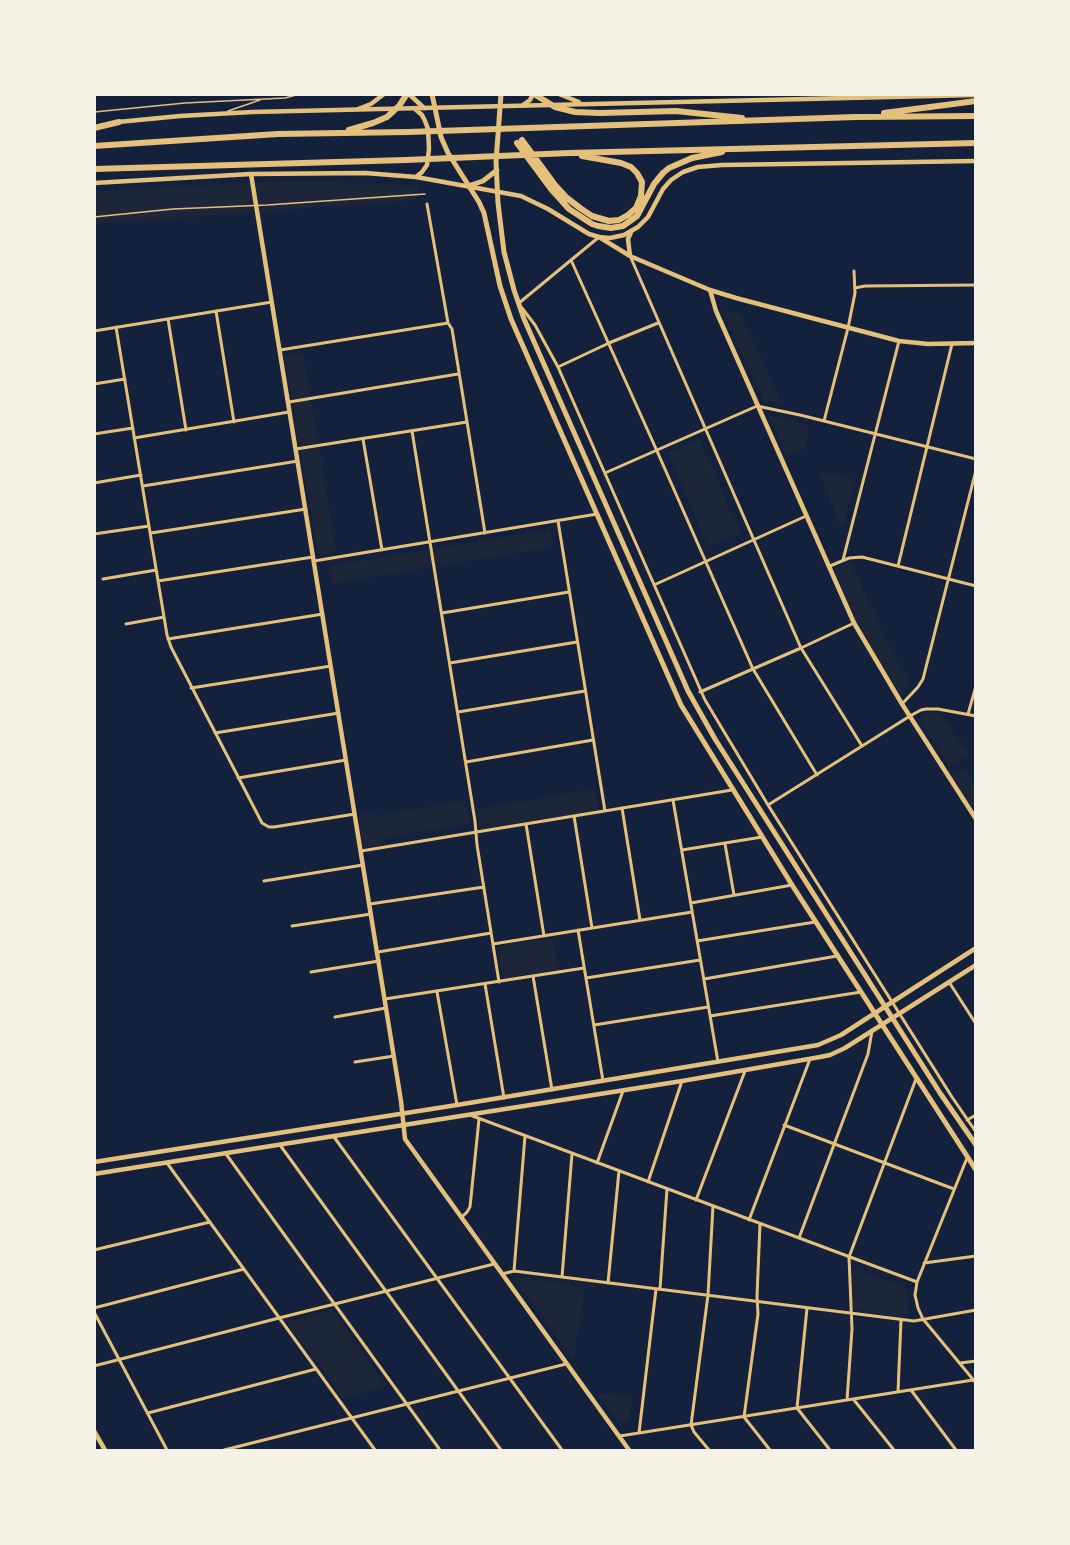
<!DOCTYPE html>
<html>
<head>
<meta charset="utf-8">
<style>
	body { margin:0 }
	#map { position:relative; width:1070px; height:1545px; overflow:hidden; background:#14213d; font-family:Cabin,sans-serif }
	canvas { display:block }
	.frame { position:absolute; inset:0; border:96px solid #f6f1e7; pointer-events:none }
</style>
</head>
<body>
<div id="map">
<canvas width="1070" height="1545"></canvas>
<div class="frame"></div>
</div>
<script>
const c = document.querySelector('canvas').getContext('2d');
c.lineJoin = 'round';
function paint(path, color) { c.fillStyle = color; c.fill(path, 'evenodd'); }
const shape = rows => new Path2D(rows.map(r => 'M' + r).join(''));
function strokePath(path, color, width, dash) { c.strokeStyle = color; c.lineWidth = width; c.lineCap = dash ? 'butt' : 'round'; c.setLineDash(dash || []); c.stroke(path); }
paint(shape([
	[266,182,340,182,419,186,417,200,95,224,95,191],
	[722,310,741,314,782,404,764,401],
	[303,353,336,552,318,555,284,356],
	[768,415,810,425,805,448,786,455],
	[700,439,740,533,708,547,668,453],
	[819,471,854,480,844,526,840,525],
	[550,530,553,547,333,583,330,566],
	[850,561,882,631,910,685,899,692,875,654,858,622,833,569],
	[927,712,939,712,970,755,950,767,920,719],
	[965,768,975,784,975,811,953,777],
	[595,789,599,810,480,830,476,809],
	[466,801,470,824,381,838,381,845,366,847,362,843,359,818,362,814,373,812,374,816],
	[553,938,558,970,503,978,498,946],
	[855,1268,907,1289,908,1314,905,1317,853,1310,852,1271],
	[516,1277,585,1287,574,1361,515,1280],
	[332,1309,387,1386,343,1398,287,1322],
	[597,1393,633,1397,629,1422,618,1423]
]), '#1d2539');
strokePath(shape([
	[228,111,260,100],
	[94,112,185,103,285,98,300,94],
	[94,217,173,209,267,205,425,194]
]), '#e5c07b', 1.5);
strokePath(shape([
	[427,204,448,323,452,329,485,533],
	[631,258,801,648,862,746],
	[571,260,657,451,753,669,817,775],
	[855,288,865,286,976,285],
	[519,303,599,237],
	[522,308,535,325,558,367,705,700,768,805,952,1097,976,1132],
	[216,311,234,422],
	[168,319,186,430],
	[116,327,167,635,171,647,262,823,269,827,274,827,355,814],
	[94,331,272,302],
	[280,350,448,323],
	[558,367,609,343,658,323],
	[94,384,125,379],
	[289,402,458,374],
	[824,421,848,328,855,293,854,271],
	[412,431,475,821,477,845,499,982],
	[94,434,133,428],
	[134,438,289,412],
	[363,439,382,550],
	[296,449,467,422],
	[605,473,757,406,800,415,976,459],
	[94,483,141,475],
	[143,486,298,461],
	[558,521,605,811],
	[151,533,306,509],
	[94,534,149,526],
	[843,560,899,341],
	[314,561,597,514],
	[830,566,849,558,862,557,976,586],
	[898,566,952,344],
	[103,579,156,570],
	[158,581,313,557],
	[654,585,806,516],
	[442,613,569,592],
	[126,624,164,617],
	[168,639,323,614],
	[450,663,577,642],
	[191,688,331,666],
	[700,692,801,648,854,623],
	[902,704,918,687,923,679,976,470],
	[458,712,585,691],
	[968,714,976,686],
	[215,733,339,713],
	[466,762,593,740],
	[238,778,346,760],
	[673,800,718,1062],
	[768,805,910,716,921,710,926,709,938,709,976,716],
	[622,808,640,920],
	[574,816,592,928],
	[526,824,544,936],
	[725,844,734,895],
	[682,850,762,837],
	[361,851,732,790],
	[264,881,363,865],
	[691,903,792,885],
	[370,904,484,887],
	[292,926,371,914],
	[578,930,603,1081],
	[697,941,815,922],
	[493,944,692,912],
	[378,952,491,933],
	[311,972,379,961],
	[533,976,552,1090],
	[586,978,700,960],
	[704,979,837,956],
	[949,982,976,1024],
	[485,984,504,1098],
	[437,992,457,1105],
	[385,999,584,968],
	[710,1016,861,992],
	[335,1017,386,1008],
	[594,1025,708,1007],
	[355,1062,394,1056],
	[470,1115,917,1282],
	[967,1120,976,1115],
	[784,1125,954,1189],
	[334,1137,562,1450],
	[280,1145,501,1450],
	[226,1154,440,1450],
	[967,1158,917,1282,915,1295,918,1308,923,1319,976,1383],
	[167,1163,375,1450],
	[597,1163,623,1091],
	[648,1182,682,1081],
	[696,1200,745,1071],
	[461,1218,467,1212,470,1207,479,1119],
	[749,1220,810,1059],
	[760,1224,757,1296,758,1314,744,1417,770,1450],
	[799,1238,868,1054,872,1031],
	[94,1250,210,1222],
	[924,1263,976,1256],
	[514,1271,525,1136],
	[502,1274,514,1271,914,1321,976,1310],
	[562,1277,572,1154],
	[608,1283,619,1171],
	[660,1289,667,1189],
	[94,1308,244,1269],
	[807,1308,797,1408,830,1450],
	[94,1312,167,1450],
	[960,1363,976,1361],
	[94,1366,279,1318,494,1264],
	[911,1390,956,1450],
	[898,1392,901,1320],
	[847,1400,852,1329,849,1257,916,1079],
	[854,1400,894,1450],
	[148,1413,316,1369],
	[639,1433,656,1289],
	[620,1436,973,1380],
	[224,1450,566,1364],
	[709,1450,694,1432,691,1425,708,1295,713,1206]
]), '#e5c07b', 3);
strokePath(shape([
	[409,94,424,108],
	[523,105,530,100,533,94],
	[358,109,371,104,384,94],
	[251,174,401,1101,405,1139,629,1450],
	[599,237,630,256,710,290,736,298,899,341,928,344,976,343],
	[630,256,628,239,631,232],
	[710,290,716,311,854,623,902,704,976,819]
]), '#e5c07b', 4.5);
strokePath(shape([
	[559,94,579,102],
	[415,109,422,115,425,121,428,129,429,149,427,165,422,172,416,177],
	[118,122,180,116,252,112,976,95],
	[94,183,251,174,365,173,416,177,521,196,548,209,589,234,599,237,610,238,624,235,638,227,648,217,663,189,671,180,683,172,698,167,722,165,976,161],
	[94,1162,457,1105,818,1045,841,1035,976,948],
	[94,1174,682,1081,820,1057,830,1055,845,1048,976,965],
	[94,1431,105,1450]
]), '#e5c07b', 4.5);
strokePath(shape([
	[432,94,441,137,448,153,479,202,484,213,500,286,511,319,681,705,792,885,976,1170],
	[501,94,496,162,498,203,504,252,514,290,524,319,688,691,715,739,940,1093,976,1145],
	[468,186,483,181,497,170]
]), '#e5c07b', 5);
strokePath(shape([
	[534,94,555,107,575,112,600,113,676,111,742,118],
	[884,113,976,101],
	[94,128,119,122],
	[349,130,373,123,387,117,399,106,407,94],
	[522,140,555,185,567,198,580,208,592,216,609,221,619,220,628,215,636,208,641,196,642,182,637,173,631,167,621,163,582,156],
	[517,143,551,189,569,209,592,224,598,226,611,228,623,226,637,216,654,184,663,173,669,168,692,158,722,152],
	[94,146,278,134,408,132,856,117,976,116],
	[94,169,406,160,569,153,976,143]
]), '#e5c07b', 6);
</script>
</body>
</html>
